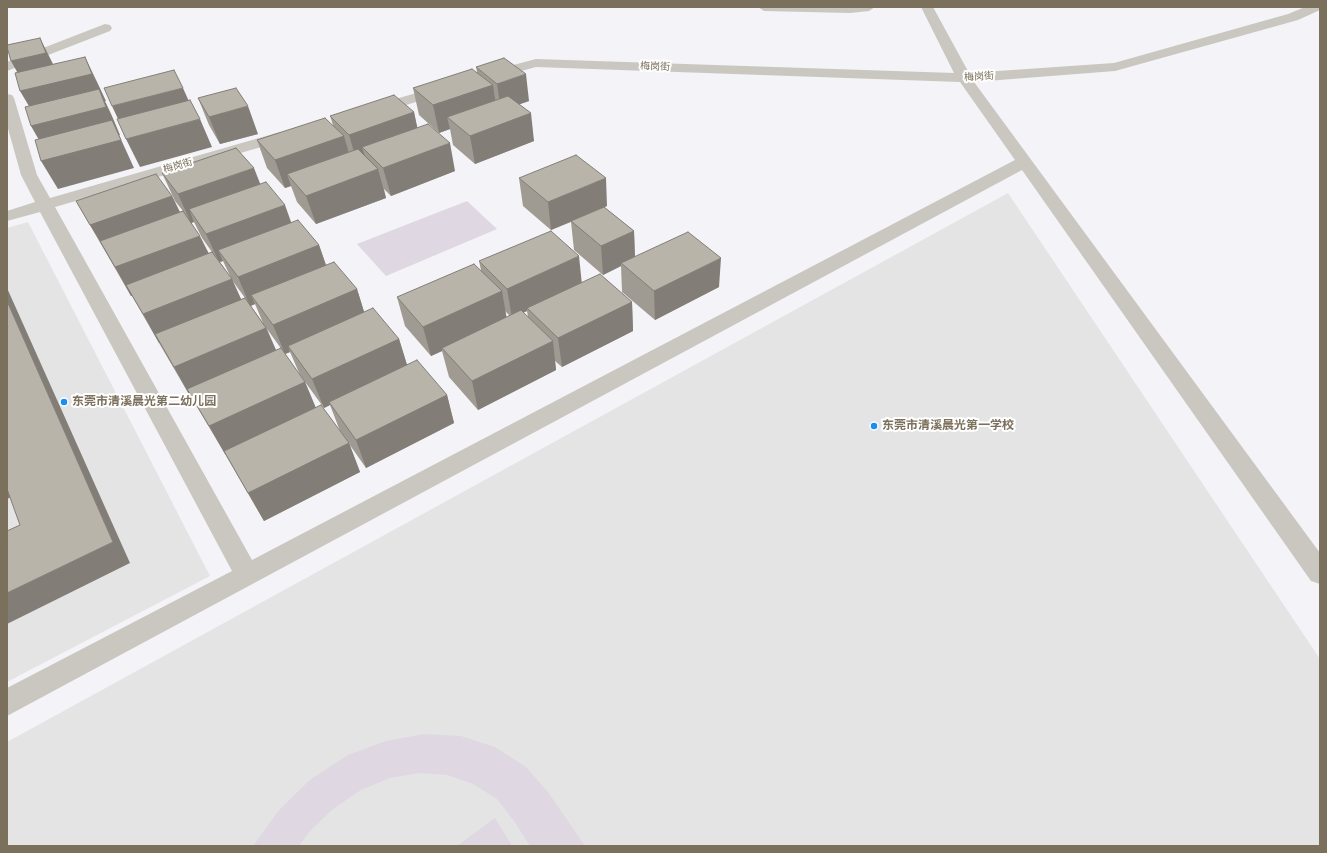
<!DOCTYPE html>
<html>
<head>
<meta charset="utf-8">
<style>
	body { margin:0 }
	#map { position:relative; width:1327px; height:853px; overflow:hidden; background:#f4f3f7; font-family:"Varela Round",sans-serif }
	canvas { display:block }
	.frame { position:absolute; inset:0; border:8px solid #7b705b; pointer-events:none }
</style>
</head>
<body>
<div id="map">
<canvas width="1327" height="853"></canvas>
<div class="frame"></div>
</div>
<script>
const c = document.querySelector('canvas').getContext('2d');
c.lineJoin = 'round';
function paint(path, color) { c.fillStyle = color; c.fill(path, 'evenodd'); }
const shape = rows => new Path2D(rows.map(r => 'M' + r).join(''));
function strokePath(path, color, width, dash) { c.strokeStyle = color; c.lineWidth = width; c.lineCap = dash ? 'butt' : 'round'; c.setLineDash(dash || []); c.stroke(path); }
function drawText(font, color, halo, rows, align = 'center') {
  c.font = font + ' "Varela Round","Noto Sans SC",sans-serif'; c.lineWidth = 4; c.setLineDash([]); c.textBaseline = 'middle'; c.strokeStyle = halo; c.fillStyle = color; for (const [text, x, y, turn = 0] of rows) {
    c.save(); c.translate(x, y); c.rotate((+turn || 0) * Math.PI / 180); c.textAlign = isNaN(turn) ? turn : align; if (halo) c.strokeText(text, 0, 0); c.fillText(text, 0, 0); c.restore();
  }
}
paint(shape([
	[1008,193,1320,659,1320,846,7,846,7,742],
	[28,222,210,576,7,682,7,228]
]), '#e5e4e5');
paint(shape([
	[467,201,497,229,386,276,357,244],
	[424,734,461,736,495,747,526,767,548,792,585,846,530,846,514,821,497,799,473,784,447,775,419,773,390,778,361,790,333,809,309,832,299,846,253,846,279,810,311,779,348,755,386,741],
	[495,818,512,846,457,846]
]), '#dfd7e1');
paint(shape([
	[758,7,875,7,869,11,850,13,764,11,758,7],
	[921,7,933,7,969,73,1114,63,1288,14,1305,7,1320,7,1320,10,1298,20,1115,71,974,82,1320,553,1320,584,1311,581,1022,170,7,716,7,688,232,571,40,212,7,221,7,211,35,202,21,175,7,125,7,94,12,95,14,98,37,175,50,198,280,132,292,132,294,135,292,138,55,207,252,560,1015,160,960,82,536,67,488,80,483,79,481,76,483,73,536,59,954,73,921,7],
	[105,24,110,25,112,28,110,31,7,71,7,62,105,24],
	[444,85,449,86,451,89,449,92,373,115,368,113,365,110,368,107,444,85]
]), '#cac7c1');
paint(shape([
	[476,67,529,101,519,104,534,141,475,164,453,145,450,129,439,133,419,115,413,88,477,72],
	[198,98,258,134,220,144,209,125],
	[414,112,417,128,455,171,391,196,384,189,386,198,316,224,297,202,291,186,285,188,267,168,257,140,333,125,330,116],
	[162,173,260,184,291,223,319,245,326,265,357,289,364,312,399,339,407,365,447,395,454,423,366,468,340,431,330,405,324,408,300,375,290,352,285,354,267,329,276,350,305,382,316,408,349,443,360,472,264,521,225,454,190,395,190,396,159,343,132,296,131,296,76,201,172,196,180,212,183,211,175,201],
	[194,222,202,238,212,252,209,254,191,223],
	[223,261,231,278,220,262],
	[232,280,245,298,241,299],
	[255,304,263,323,251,306],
	[519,178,607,206,604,207,634,231,635,257,719,287,655,320,622,292,621,266,603,275,574,250,571,222,551,230,523,206],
	[479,261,582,282,632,302,633,331,562,367,555,361,556,370,478,410,449,377,442,351,431,356,405,326,397,297,481,270],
	[505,311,510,316,506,317],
	[527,311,528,317,523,312]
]), '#9f9b92');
paint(shape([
	[40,38,53,64,60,80,26,88,11,61],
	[85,57,98,84,106,101,105,101,112,116,120,135,119,135,134,168,58,189,41,161,47,154,31,126,36,118,20,91],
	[526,74,529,101,501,111,497,84],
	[493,85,497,112,447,117,450,129,439,133,433,105],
	[183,88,195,115,125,134,112,106],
	[248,106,258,134,220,144,209,117],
	[414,112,420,140,362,147,366,159,357,162,349,135],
	[531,113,534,141,475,164,470,136],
	[200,119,212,147,140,167,126,139],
	[344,136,352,164,287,174,291,186,285,188,275,160],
	[450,143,455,171,391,196,383,168],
	[254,168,265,196,189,209,194,222,191,223,178,194],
	[378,169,386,198,316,224,306,196],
	[606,178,607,206,551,230,548,202],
	[172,196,186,225,107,253,90,225],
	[285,205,295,233,218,250,223,261,219,262,206,234],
	[634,231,635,260,621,263,621,266,603,275,601,246],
	[200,236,214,264,131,296,115,267],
	[319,245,329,274,251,295,255,304,250,306,238,277],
	[579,256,582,285,527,308,527,311,512,318,507,289],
	[721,258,719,287,655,320,654,291],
	[232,279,245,308,159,343,143,314],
	[7,288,130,563,7,624,7,593,113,542,7,301],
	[357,289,366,318,288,346,290,352,285,354,273,325],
	[502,291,507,320,442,348,442,351,431,356,423,327],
	[632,302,633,331,562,367,558,338],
	[266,328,279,357,190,396,174,367],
	[399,339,408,368,329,402,330,405,324,408,312,379],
	[553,341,556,370,478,410,472,381],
	[305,382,317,411,225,454,209,426],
	[447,395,454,423,366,468,356,440],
	[349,443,360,472,264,521,248,493],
	[7,479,20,493,7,499]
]), '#827e77');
const building = shape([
	[40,38,46,53,11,61,7,47,7,45,40,38],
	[85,57,92,74,20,91,15,73,85,57],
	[504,58,526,74,497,84,476,67,504,58],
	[472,69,493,85,433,105,413,88,472,69],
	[174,70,183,88,112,106,104,88,174,70],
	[236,88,248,106,209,117,198,98,236,88],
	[99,89,106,107,31,126,25,107,99,89],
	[394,95,414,112,349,135,330,116,394,95],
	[508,96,531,113,470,136,447,117,508,96],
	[190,100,200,119,126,139,117,119,190,100],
	[325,118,344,136,275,160,257,140,325,118],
	[112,120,121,140,41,161,35,140,112,120],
	[428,124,450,143,383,168,362,147,428,124],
	[236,148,254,168,178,194,162,173,236,148],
	[358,149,378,169,306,196,287,174,358,149],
	[576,155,606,178,548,202,519,178,576,155],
	[156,174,172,196,90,225,76,201,156,174],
	[266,182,285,205,206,234,189,209,266,182],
	[604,207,634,231,601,246,571,221,604,207],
	[183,211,200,236,115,267,100,241,183,211],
	[298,220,319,245,238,277,218,250,298,220],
	[551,231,579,256,507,289,479,261,551,231],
	[688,232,721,258,654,291,621,263,688,232],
	[212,252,232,279,143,314,126,285,212,252],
	[334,262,357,289,273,325,251,295,334,262],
	[474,264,502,291,423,327,397,297,474,264],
	[600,274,632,302,558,338,527,308,600,274],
	[245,298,266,328,174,367,155,334,245,298],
	[7,301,113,542,7,593,7,531,20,525,7,489,7,301],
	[373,308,399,339,312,379,288,346,373,308],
	[521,310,553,341,472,381,442,348,521,310],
	[281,348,305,382,209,426,187,389,281,348],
	[417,360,447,395,356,440,329,402,417,360],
	[321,405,349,443,248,493,224,451,321,405]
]);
paint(building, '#b9b4aa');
strokePath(building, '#827e77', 1);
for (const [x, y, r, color] of [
	[64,402,4,"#1790f3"],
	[874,426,4,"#1790f3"]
]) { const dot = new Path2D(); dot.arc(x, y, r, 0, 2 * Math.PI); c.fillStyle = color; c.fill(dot); strokePath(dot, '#fff', 1.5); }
drawText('10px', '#7b705b', '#fff', [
	["梅岗街",655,67,2],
	["梅岗街",979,77,-3],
	["梅岗街",178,166,-16]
]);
drawText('bold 12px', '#7b705b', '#fff', [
	["东莞市清溪晨光第二幼儿园",72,402],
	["东莞市清溪晨光第一学校",882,426]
], 'left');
</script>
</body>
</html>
